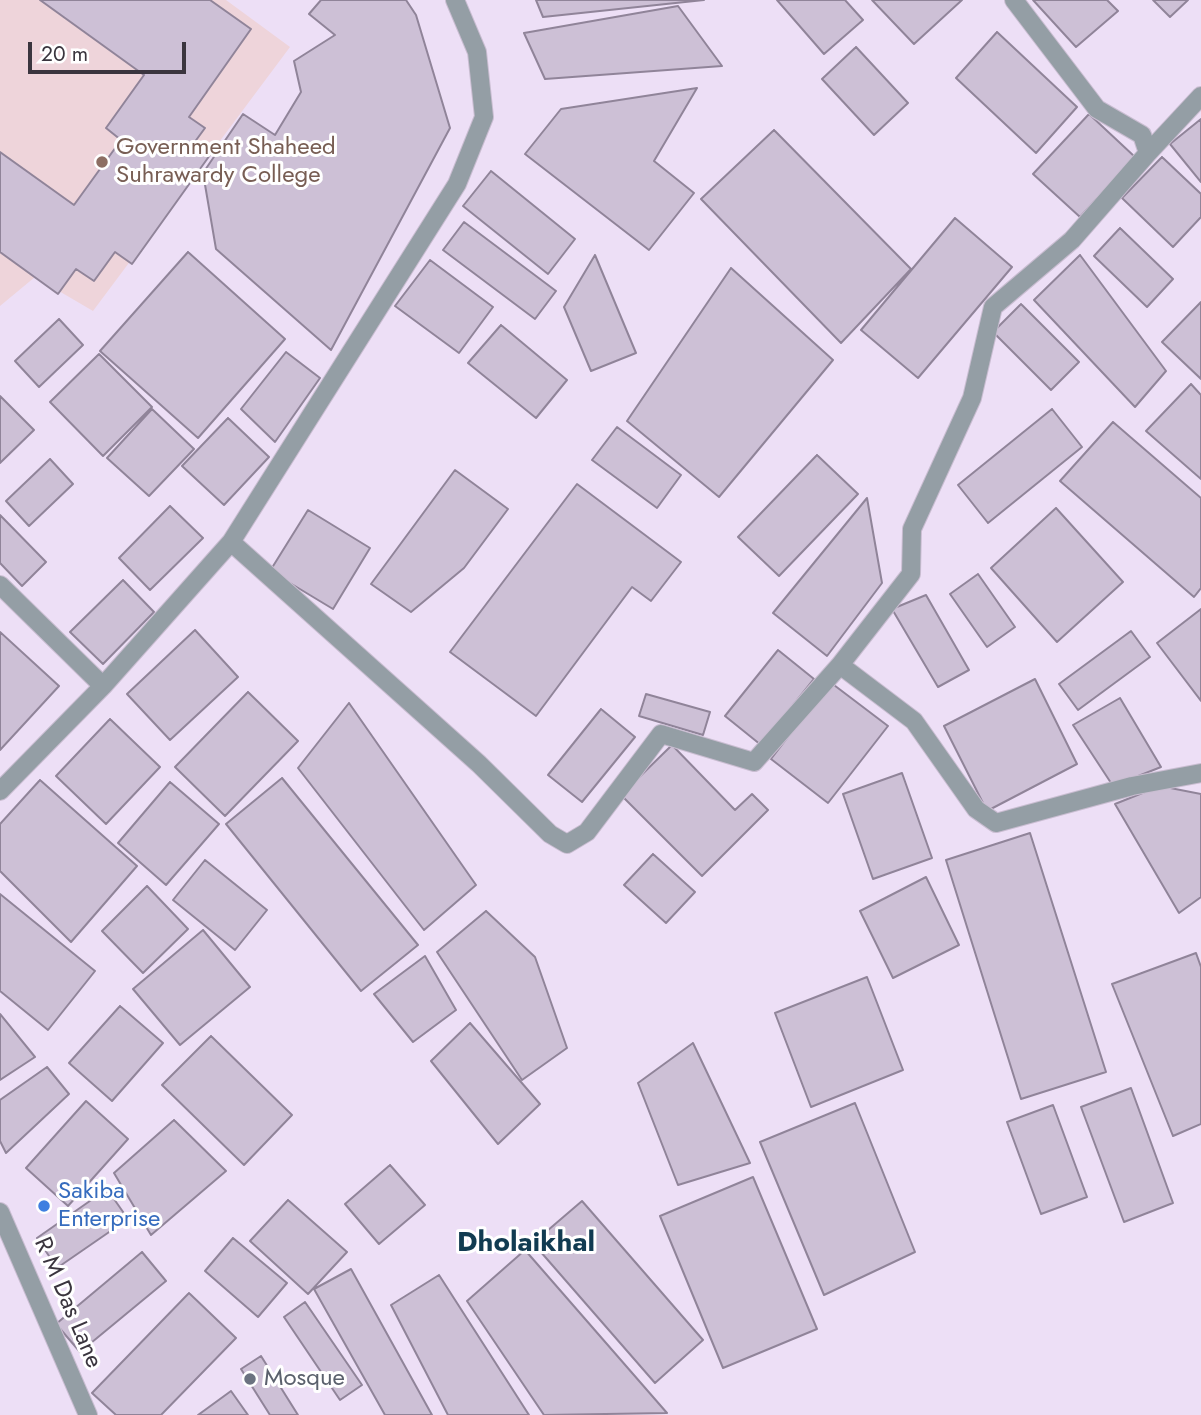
<!DOCTYPE html>
<html>
<head>
<meta charset="utf-8">
<style>
	body { margin:0 }
	#map { position:relative; width:1201px; height:1415px; overflow:hidden; background:#eddff6; font-family:Jost,sans-serif }
	canvas { display:block }
	.scale { position:absolute; left:28px; top:42px; width:158px; height:32px; box-sizing:border-box; border:4px solid #3a353e; border-top:0; padding-left:9px; font-size:21px; line-height:24px; white-space:nowrap; color:#3a353e; -webkit-text-stroke:5px #fff; paint-order:stroke }
</style>
</head>
<body>
<div id="map">
<canvas width="1201" height="1415"></canvas>
<div class="scale">20 m</div>
</div>
<script>
const c = document.querySelector('canvas').getContext('2d');
c.lineJoin = 'round';
function paint(path, color) { c.fillStyle = color; c.fill(path, 'evenodd'); }
const shape = rows => new Path2D(rows.map(r => 'M' + r).join(''));
function strokePath(path, color, width, dash) { c.strokeStyle = color; c.lineWidth = width; c.lineCap = dash ? 'butt' : 'round'; c.setLineDash(dash || []); c.stroke(path); }
function drawText(font, color, halo, rows, align = 'center') {
  c.font = font + ' Jost,sans-serif'; c.lineWidth = 6; c.setLineDash([]); c.textBaseline = 'middle'; c.strokeStyle = halo; c.fillStyle = color; for (const [text, x, y, turn = 0] of rows) {
    c.save(); c.translate(x, y); c.rotate((+turn || 0) * Math.PI / 180); c.textAlign = isNaN(turn) ? turn : align; if (halo) c.strokeText(text, 0, 0); c.fillText(text, 0, 0); c.restore();
  }
}
paint(shape([
	[0,0,226,0,290,47,93,311,35,277,0,306]
]), '#eed4da');
const building = shape([
	[40,0,210,0,251,29,189,117,205,128,194,143,210,155,132,264,115,252,94,281,76,269,58,294,0,252,0,152,74,205,121,140,106,128,144,75,40,0],
	[321,0,406,0,416,15,450,128,331,350,216,249,203,173,243,114,275,135,301,92,294,61,335,35,309,14,321,0],
	[536,0,704,0,543,17,536,0],
	[777,0,845,0,863,20,824,54,777,0],
	[872,0,962,0,914,44,872,0],
	[1033,0,1107,0,1118,11,1076,47,1033,0],
	[1153,0,1188,0,1170,17,1153,0],
	[678,6,722,66,545,79,524,33,678,6],
	[997,32,1077,107,1036,153,956,78,997,32],
	[856,47,908,103,874,135,822,79,856,47],
	[697,88,654,161,694,193,649,250,525,154,561,109,697,88],
	[1089,114,1135,157,1080,217,1033,174,1089,114],
	[1201,119,1201,182,1170,144,1201,119],
	[774,130,911,269,841,343,701,199,774,130],
	[1162,157,1201,194,1201,217,1173,247,1122,198,1162,157],
	[491,171,575,239,548,274,463,206,491,171],
	[955,218,1012,267,918,378,861,330,955,218],
	[464,222,556,291,535,319,443,250,464,222],
	[1120,228,1173,279,1147,307,1094,256,1120,228],
	[188,252,285,339,198,438,100,351,188,252],
	[595,255,636,353,591,371,564,307,595,255],
	[1080,255,1166,371,1135,407,1034,300,1080,255],
	[430,260,493,307,459,353,395,306,430,260],
	[731,268,833,360,719,497,627,421,731,268],
	[1201,302,1201,379,1162,342,1201,302],
	[1021,304,1079,362,1051,390,993,332,1021,304],
	[59,319,83,345,39,387,15,361,59,319],
	[501,325,567,380,536,418,468,363,501,325],
	[286,352,320,378,275,442,241,409,286,352],
	[99,354,152,407,103,456,50,402,99,354],
	[1191,384,1201,395,1201,479,1146,431,1191,384],
	[0,396,34,430,0,463,0,396],
	[152,409,194,449,149,496,107,458,152,409],
	[1052,409,1082,447,988,523,958,485,1052,409],
	[228,418,269,457,224,505,182,466,228,418],
	[1113,422,1201,498,1201,588,1194,597,1060,481,1113,422],
	[617,427,681,475,657,508,592,460,617,427],
	[817,455,858,494,779,576,738,537,817,455],
	[50,459,73,484,29,526,6,501,50,459],
	[455,470,508,509,464,568,411,612,371,584,455,470],
	[577,484,681,562,651,601,632,587,536,716,450,652,577,484],
	[867,498,882,583,827,656,773,613,867,498],
	[170,506,203,538,150,590,119,558,170,506],
	[1056,508,1123,582,1057,642,991,568,1056,508],
	[308,510,370,548,333,609,270,571,308,510],
	[0,515,46,562,22,586,0,563,0,515],
	[978,574,1015,627,987,647,950,594,978,574],
	[123,580,154,612,103,664,70,632,123,580],
	[926,595,969,670,938,687,892,609,926,595],
	[1201,609,1201,701,1157,643,1201,609],
	[195,630,238,677,170,740,127,694,195,630],
	[1131,631,1150,657,1078,710,1059,684,1131,631],
	[0,632,59,686,0,750,0,632],
	[778,650,814,679,761,745,725,716,778,650],
	[1035,679,1077,764,987,811,944,726,1035,679],
	[830,682,888,726,828,803,771,759,830,682],
	[248,692,298,741,225,816,175,767,248,692],
	[646,694,710,712,703,735,639,716,646,694],
	[1120,698,1161,767,1113,786,1073,725,1120,698],
	[349,703,476,885,424,930,298,768,349,703],
	[601,709,635,737,582,802,548,775,601,709],
	[110,719,160,767,106,824,56,776,110,719],
	[672,745,735,810,752,794,768,810,702,876,621,795,672,745],
	[902,773,932,858,873,879,843,794,902,773],
	[282,778,418,945,361,991,226,824,282,778],
	[40,780,137,866,71,942,0,871,0,824,40,780],
	[170,782,219,824,166,885,118,843,170,782],
	[1160,786,1201,794,1201,897,1179,913,1115,804,1160,786],
	[1030,833,1106,1072,1021,1099,946,860,1030,833],
	[653,854,695,892,666,923,624,885,653,854],
	[205,860,267,910,235,950,173,900,205,860],
	[926,877,959,945,893,978,860,911,926,877],
	[147,886,188,929,143,973,102,931,147,886],
	[0,894,95,971,48,1030,0,991,0,894],
	[486,911,535,957,567,1048,522,1080,437,952,486,911],
	[203,930,250,987,180,1045,133,989,203,930],
	[1196,953,1201,967,1201,1124,1173,1136,1112,984,1196,953],
	[425,956,456,1010,413,1042,374,994,425,956],
	[867,977,903,1070,811,1107,775,1013,867,977],
	[120,1006,163,1043,112,1101,69,1063,120,1006],
	[0,1014,35,1057,0,1080,0,1014],
	[470,1023,540,1104,498,1144,431,1061,470,1023],
	[211,1036,292,1115,244,1165,162,1085,211,1036],
	[693,1043,750,1163,678,1185,638,1083,693,1043],
	[47,1067,69,1094,6,1153,0,1141,0,1100,47,1067],
	[1131,1088,1173,1203,1124,1222,1081,1107,1131,1088],
	[86,1101,128,1139,68,1206,26,1168,86,1101],
	[855,1103,915,1252,824,1295,760,1142,855,1103],
	[1053,1105,1087,1197,1041,1214,1007,1122,1053,1105],
	[174,1120,226,1171,151,1235,114,1173,174,1120],
	[390,1165,425,1205,379,1244,345,1204,390,1165],
	[753,1177,817,1329,723,1368,660,1216,753,1177],
	[107,1189,128,1219,57,1268,37,1238,107,1189],
	[288,1200,347,1252,308,1294,250,1241,288,1200],
	[582,1201,703,1340,655,1383,533,1243,582,1201],
	[233,1238,287,1283,258,1317,205,1271,233,1238],
	[525,1250,667,1413,544,1415,467,1301,525,1250],
	[142,1252,166,1281,80,1352,56,1324,142,1252],
	[351,1269,432,1415,385,1415,314,1289,351,1269],
	[439,1275,529,1415,448,1415,391,1305,439,1275],
	[189,1293,236,1338,161,1415,116,1415,92,1393,189,1293],
	[305,1302,362,1385,340,1400,284,1317,305,1302],
	[261,1356,298,1415,270,1415,241,1369,261,1356],
	[231,1391,248,1415,198,1415,231,1391]
]);
paint(building, '#cdc0d6');
strokePath(building, '#908499', 2);
const minor = shape([
	[1148,153,1201,96],
	[231,542,479,764,550,834,567,844,587,832,661,734,754,762,840,665,914,721,976,809,996,823,1132,786,1201,773],
	[0,585,103,686],
	[840,665,911,574,912,529,972,398,993,307,1072,240,1148,153,1142,135,1097,109,1014,0],
	[0,791,103,686,231,542,457,184,484,117,477,52,455,0]
]);
const tertiary = shape([
	[0,1212,88,1415]
]);
strokePath(minor, '#c9bdd1', 20);
strokePath(tertiary, '#c9bdd1', 20);
strokePath(minor, '#949ea5', 18);
strokePath(tertiary, '#949ea5', 18);
for (const [x, y, r, color] of [
	[102,162,7,"#8d6e63"],
	[44,1206,7,"#3f7fe0"],
	[250,1379,7,"#6b7280"]
]) { const dot = new Path2D(); dot.arc(x, y, r, 0, 2 * Math.PI); c.fillStyle = color; c.fill(dot); strokePath(dot, '#fff', 2.5); }
drawText('24px', '#785e54', '#fff', [
	["Government Shaheed",116,148],
	["Suhrawardy College",116,176]
], 'left');
drawText('24px', '#366cbe', '#fff', [
	["Sakiba",58,1192],
	["Enterprise",58,1220]
], 'left');
drawText('24px', '#3a353e', '#fff', [
	["R M Das Lane",67,1303,67]
]);
drawText('24px', '#5b616d', '#fff', [
	["Mosque",264,1379]
], 'left');
drawText('bold 28px', '#113b51', '#fff', [
	["Dholaikhal",526,1244]
]);
</script>
</body>
</html>
